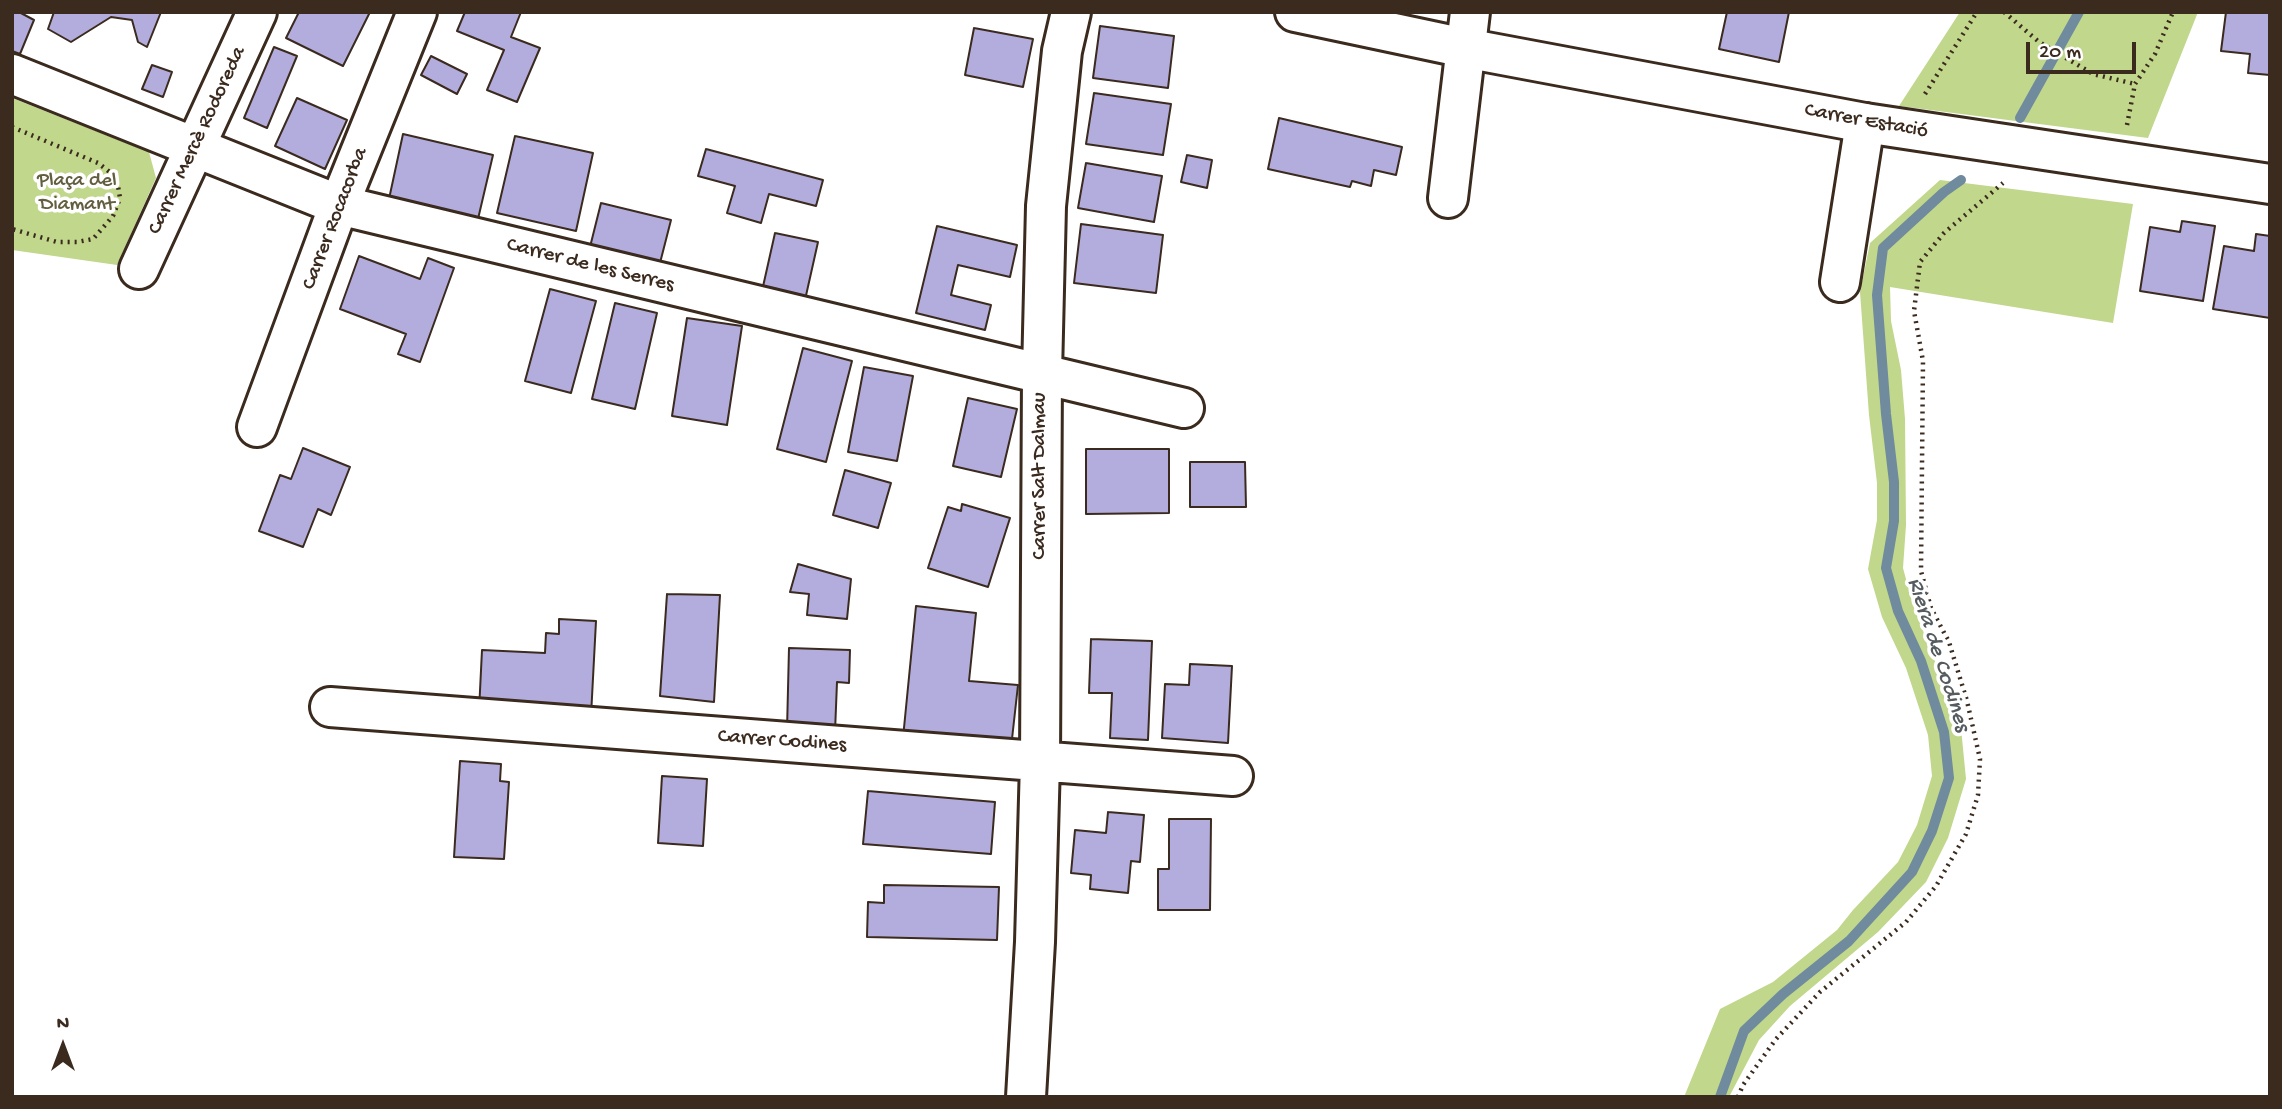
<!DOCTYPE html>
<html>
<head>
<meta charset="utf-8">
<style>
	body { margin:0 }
	#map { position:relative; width:2282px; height:1109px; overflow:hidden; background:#fff; font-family:"Gochi Hand",sans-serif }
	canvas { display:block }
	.frame { position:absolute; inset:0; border:14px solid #3b2a1e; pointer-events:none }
	.north { position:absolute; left:28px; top:1011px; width:70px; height:70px; -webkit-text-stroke:5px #fff; paint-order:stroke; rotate:0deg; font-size:19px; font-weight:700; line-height:28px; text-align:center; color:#3b2a1e }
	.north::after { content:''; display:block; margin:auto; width:24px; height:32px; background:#3b2a1e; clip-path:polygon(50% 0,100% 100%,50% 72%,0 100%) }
	.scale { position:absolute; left:2026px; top:42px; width:110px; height:32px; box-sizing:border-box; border:4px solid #3b2a1e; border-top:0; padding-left:9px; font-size:21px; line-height:24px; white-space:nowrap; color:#3b2a1e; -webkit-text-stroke:5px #fff; paint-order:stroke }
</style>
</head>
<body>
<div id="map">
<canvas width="2282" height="1109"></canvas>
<div class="frame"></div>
<div class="north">N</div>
<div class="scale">20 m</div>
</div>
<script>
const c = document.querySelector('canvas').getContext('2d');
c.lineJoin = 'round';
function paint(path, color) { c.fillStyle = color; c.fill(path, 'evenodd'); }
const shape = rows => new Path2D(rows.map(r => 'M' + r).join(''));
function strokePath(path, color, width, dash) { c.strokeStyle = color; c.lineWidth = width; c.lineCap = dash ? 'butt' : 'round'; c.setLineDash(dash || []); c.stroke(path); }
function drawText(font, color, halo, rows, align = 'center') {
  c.font = font + ' "Gochi Hand",sans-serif'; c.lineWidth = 7; c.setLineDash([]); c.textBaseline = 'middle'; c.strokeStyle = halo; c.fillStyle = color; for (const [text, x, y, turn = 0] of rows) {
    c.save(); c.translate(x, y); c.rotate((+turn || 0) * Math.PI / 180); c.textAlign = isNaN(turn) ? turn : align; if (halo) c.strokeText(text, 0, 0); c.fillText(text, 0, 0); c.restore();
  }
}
paint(shape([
	[1960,12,2198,12,2148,138,1899,106],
	[12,98,149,152,156,178,117,265,12,250],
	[1940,180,2133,204,2113,323,1890,287,1891,321,1901,370,1905,419,1906,525,1903,568,1913,605,1961,728,1966,779,1948,838,1926,882,1878,932,1790,1006,1759,1040,1729,1097,1684,1097,1720,1009,1773,982,1837,930,1853,910,1898,862,1917,825,1932,776,1928,735,1906,668,1882,617,1868,569,1877,520,1877,483,1869,415,1860,292,1870,243]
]), '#c1d78c');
strokePath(shape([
	[2020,118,2079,12],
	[1720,1097,1744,1031,1783,994,1849,941,1912,872,1932,831,1949,778,1944,732,1921,661,1898,611,1886,568,1894,521,1894,482,1886,414,1877,295,1883,248,1944,192,1961,180]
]), '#6f8b9d', 10);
const building = shape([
	[12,12,19,12,34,20,20,54,12,51,12,12],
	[54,12,161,12,147,47,138,42,132,20,111,17,71,42,48,29,54,12],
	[299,12,370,12,343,66,286,38,299,12],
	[465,12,521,12,511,37,540,48,517,102,487,90,504,50,457,31,465,12],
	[1727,12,1789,12,1779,62,1719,49,1727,12],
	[2226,12,2270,12,2270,75,2248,73,2250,54,2221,51,2226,12],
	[1100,26,1174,36,1168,88,1093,78,1100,26],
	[974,28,1033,39,1023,87,965,75,974,28],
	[274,47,297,56,267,128,244,118,274,47],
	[431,56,467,74,457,94,421,75,431,56],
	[152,65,172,72,163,97,142,89,152,65],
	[1094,93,1171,104,1163,155,1086,144,1094,93],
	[297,98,347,120,325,169,275,146,297,98],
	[1279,118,1402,147,1396,175,1374,170,1371,186,1352,181,1350,187,1268,169,1279,118],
	[403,134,493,155,478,219,389,199,403,134],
	[515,136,593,153,576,231,497,213,515,136],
	[706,149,823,180,816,206,769,194,761,223,727,213,735,186,698,176,706,149],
	[1187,155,1212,160,1207,188,1181,182,1187,155],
	[1086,163,1162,176,1154,222,1078,208,1086,163],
	[601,203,671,220,660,263,590,247,601,203],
	[2182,221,2215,226,2203,301,2140,291,2150,227,2180,232,2182,221],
	[1081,224,1163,235,1156,293,1074,283,1081,224],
	[937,226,1017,245,1010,277,958,265,951,295,991,305,985,330,916,313,937,226],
	[775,233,818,242,805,300,762,291,775,233],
	[2256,234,2270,236,2270,318,2213,309,2224,246,2254,251,2256,234],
	[359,256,420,279,428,258,454,268,420,362,398,354,406,334,340,309,359,256],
	[550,289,596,301,571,393,525,381,550,289],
	[615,303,657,313,635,409,592,399,615,303],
	[687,318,742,326,727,425,672,416,687,318],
	[803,348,852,361,826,462,777,449,803,348],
	[864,367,913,376,897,461,848,452,864,367],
	[968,398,1017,409,1001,477,953,466,968,398],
	[303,448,350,467,331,515,318,509,303,547,259,531,280,475,291,479,303,448],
	[1086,449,1169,449,1169,513,1086,514,1086,449],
	[1190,462,1245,462,1246,507,1190,507,1190,462],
	[845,470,891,483,878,528,833,515,845,470],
	[962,504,1010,518,988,587,928,568,948,507,961,511,962,504],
	[798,564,851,579,847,619,807,615,809,594,790,592,798,564],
	[667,594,720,595,714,702,660,696,667,594],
	[916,606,976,613,969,681,1018,685,1011,748,903,738,916,606],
	[559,619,596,621,591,716,479,711,482,650,545,653,546,633,559,634,559,619],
	[1091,639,1152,641,1148,740,1110,738,1112,693,1089,693,1091,639],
	[789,648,850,650,849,683,837,682,835,732,787,730,789,648],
	[1190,664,1232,666,1228,743,1162,738,1165,684,1189,685,1190,664],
	[460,761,501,764,500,781,509,782,504,859,454,857,460,761],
	[662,776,707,779,703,846,658,843,662,776],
	[868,791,995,802,991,854,863,844,868,791],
	[1108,812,1144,815,1140,862,1131,861,1128,893,1090,889,1091,875,1071,873,1075,830,1106,833,1108,812],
	[1169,819,1211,819,1210,910,1158,910,1158,869,1169,869,1169,819],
	[884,885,999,887,997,940,867,937,868,902,884,903,884,885]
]);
paint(building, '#b3adde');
strokePath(building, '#3b2a1e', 2);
const street = shape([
	[12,74,339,205,1184,408],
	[1448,198,1470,12],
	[139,269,257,12],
	[1840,282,1865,123],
	[257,427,339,205,417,12],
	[330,707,1233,776],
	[1026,1097,1035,942,1040,762,1042,374,1046,206,1062,51,1071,12]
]);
const secondary = shape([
	[1295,12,1465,48,1865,123,2270,184]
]);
strokePath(street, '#3b2a1e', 44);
strokePath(secondary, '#3b2a1e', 44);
strokePath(shape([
	[2004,12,2039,42,2093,74,2135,84],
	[1925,94,1977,12],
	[2127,125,2135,84,2155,54,2173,12],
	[12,127,98,163,111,173,118,186,120,198,113,216,93,239,77,242,57,242,12,229],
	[1738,1097,1743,1085,1776,1039,1820,992,1906,922,1936,886,1966,834,1978,795,1980,759,1967,701,1949,642,1931,608,1921,571,1923,361,1914,311,1920,262,1944,233,2003,183]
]), '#3b2a1e', 4.5, [2, 5]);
strokePath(street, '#fff', 38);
strokePath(secondary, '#fff', 38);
drawText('21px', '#3b2a1e', '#fff', [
	["Carrer Estació",1866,122,10],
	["Carrer Mercè Rodoreda",198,141,-65],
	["Carrer Rocacorba",336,219,-69],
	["Carrer de les Serres",590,266,14],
	["Carrer Salt Dalmau",1041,476,-90],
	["Carrer Codines",782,742,4]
]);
drawText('21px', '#635e3f', '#fff', [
	["Plaça del",77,182],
	["Diamant",77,206]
]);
drawText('italic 23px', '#555b5e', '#fff', [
	["Riera de Codines",1937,655,72]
]);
</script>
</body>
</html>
